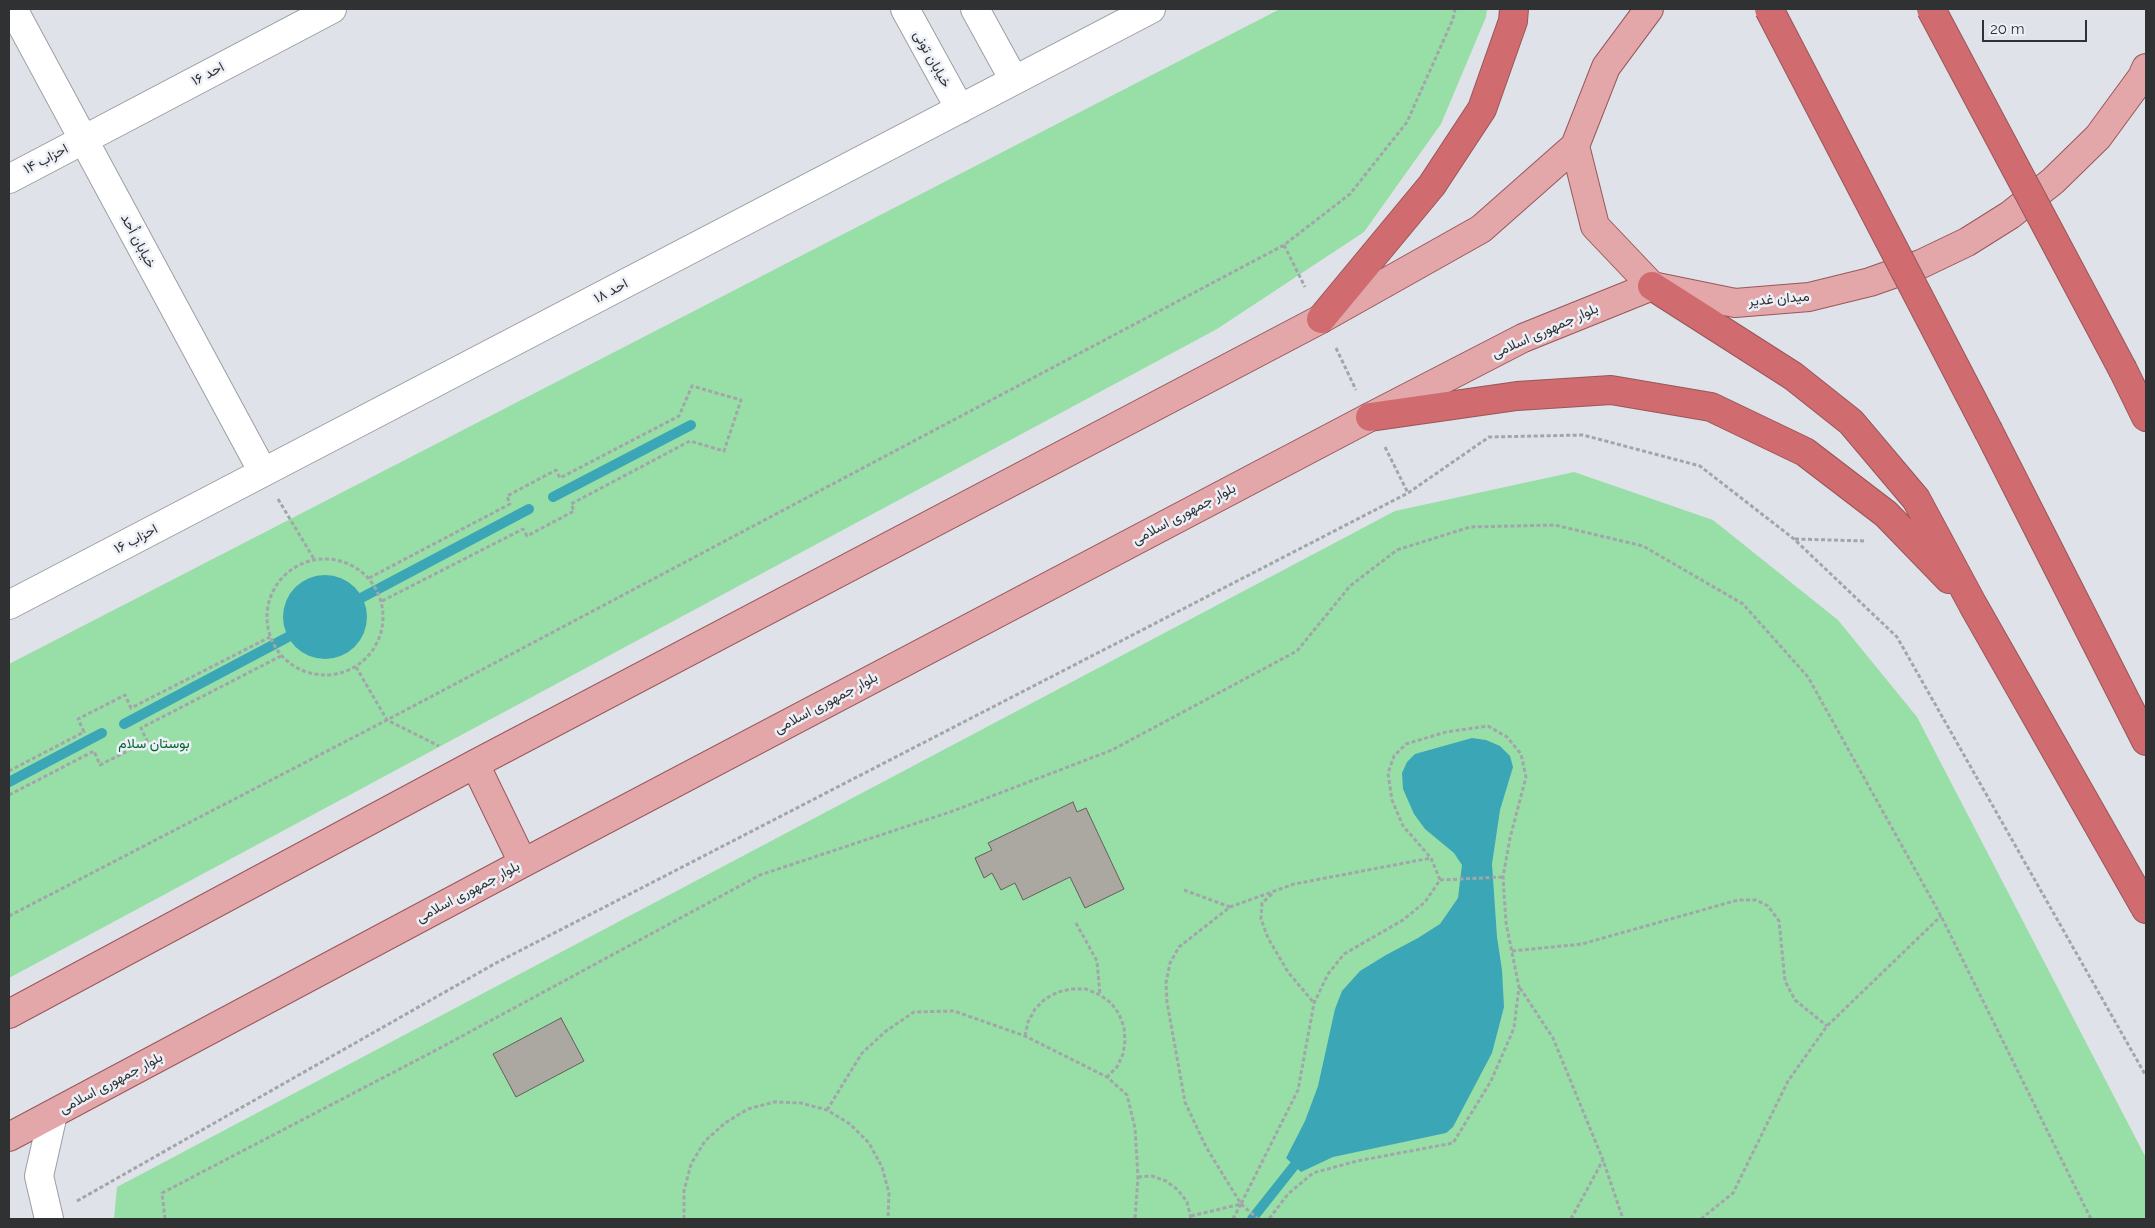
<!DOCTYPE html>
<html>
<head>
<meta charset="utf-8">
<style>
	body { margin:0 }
	#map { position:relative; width:2155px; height:1228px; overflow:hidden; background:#dfe3e9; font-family:Raleway,sans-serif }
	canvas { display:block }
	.frame { position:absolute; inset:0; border:10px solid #2f3133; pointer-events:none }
	.scale { position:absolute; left:1982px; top:20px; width:105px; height:22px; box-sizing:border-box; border:2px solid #2f3133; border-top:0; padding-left:6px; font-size:15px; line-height:18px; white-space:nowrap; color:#2f3133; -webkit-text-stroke:4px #ecf0f6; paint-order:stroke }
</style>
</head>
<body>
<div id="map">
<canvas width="2155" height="1228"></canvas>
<div class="frame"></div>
<div class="scale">20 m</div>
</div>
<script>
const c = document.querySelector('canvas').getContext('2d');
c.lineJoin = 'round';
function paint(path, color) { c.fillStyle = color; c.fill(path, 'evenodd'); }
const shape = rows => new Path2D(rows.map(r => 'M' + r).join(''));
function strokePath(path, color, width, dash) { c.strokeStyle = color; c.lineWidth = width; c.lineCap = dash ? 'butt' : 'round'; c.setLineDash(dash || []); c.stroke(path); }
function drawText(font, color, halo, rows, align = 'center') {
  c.font = font + ' Raleway,Vazirmatn,sans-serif'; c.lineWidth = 5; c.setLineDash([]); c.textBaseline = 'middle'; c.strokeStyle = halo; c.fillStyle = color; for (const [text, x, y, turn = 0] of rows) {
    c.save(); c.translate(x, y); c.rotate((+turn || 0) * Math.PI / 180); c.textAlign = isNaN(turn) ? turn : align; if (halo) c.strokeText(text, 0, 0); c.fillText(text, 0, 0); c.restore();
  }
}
paint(shape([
	[1280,9,1487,9,1486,17,1441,124,1364,232,1217,329,9,978,9,664],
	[1574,472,1713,520,1838,620,1917,717,2146,1158,2146,1219,114,1219,117,1187,1395,511]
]), '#98dea7');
paint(shape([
	'283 617a42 42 0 1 1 84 0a42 42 0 1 1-84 0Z',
	[1472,738,1486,740,1500,746,1510,756,1513,767,1500,810,1492,864,1497,937,1502,970,1504,1007,1492,1053,1453,1127,1446,1133,1333,1157,1301,1172,1286,1158,1305,1121,1318,1086,1335,1009,1342,991,1360,971,1386,955,1418,938,1440,924,1458,898,1462,865,1454,853,1425,829,1414,814,1403,789,1402,773,1407,762,1415,754]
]), '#3ba6b6');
strokePath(shape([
	[553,497,691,425],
	[363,597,529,509],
	[124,724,288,637],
	[9,782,102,733],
	[1252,1219,1294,1166]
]), '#3ba6b6', 10);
const building = shape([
	[1073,802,1077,812,1086,808,1124,889,1085,908,1070,877,1023,900,1015,883,1001,890,992,873,984,878,975,858,992,850,988,843,1073,802],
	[561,1018,584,1061,516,1097,493,1054,561,1018]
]);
paint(building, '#aba7a1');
strokePath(building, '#64605b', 1);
const minor = shape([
	[13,9,263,472],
	[905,9,960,109],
	[975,9,1014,80],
	[9,179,332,9],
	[9,605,1151,9],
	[49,1219,39,1176,53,1114]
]);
const major = shape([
	[1649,9,1606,67,1575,146,1595,226,1652,286,1735,303,1809,297,1870,282,1921,264,1967,242,2010,215,2053,181,2098,137,2142,77,2146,68],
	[475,764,523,863],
	[9,1014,475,764,1321,319,1481,229,1575,146],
	[9,1137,523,863,1370,417,1523,338,1652,286]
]);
const highway = shape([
	[1652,286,1793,376,1851,422,1916,499,1973,605,2146,909],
	[1321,319,1432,185,1482,109,1513,21,1514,9],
	[2123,370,2146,417],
	[1370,417,1517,396,1611,390,1711,407,1805,452,1886,514,1949,579],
	[1989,432,2146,741]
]);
strokePath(minor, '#9b9fa4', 30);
strokePath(major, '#98575a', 30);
strokePath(highway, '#98575a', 30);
strokePath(shape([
	[1284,245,1305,287],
	[1336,348,1356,390],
	[1385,447,1408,493],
	[278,499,314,559],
	[1795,539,1866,541],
	'267 617a58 58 0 1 1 116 0a58 58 0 1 1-116 0Z',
	[369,578,510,504,507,496,556,470,560,478,679,416,692,386,741,400,724,451,690,441,571,504,574,511,527,536,523,529,382,601],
	[356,667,387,720,439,746],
	[9,771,84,732,78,719,125,695,131,708,270,637],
	[9,795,94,751,100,765,147,741,141,728,281,656],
	[1440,880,1503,877],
	[1184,890,1230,907],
	[1272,894,1262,903,1261,919,1268,938,1288,972,1314,1003],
	[9,916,387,720,1284,245,1350,194,1407,122,1453,19,1455,9],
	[1076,923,1097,961,1100,995],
	[1512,951,1582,944,1738,900,1756,900,1768,906,1779,921,1785,981,1795,1000,1827,1026],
	[1520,988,1553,1038,1603,1160,1623,1219],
	[1025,1036,1028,1022,1035,1009,1045,999,1058,992,1071,989,1086,989,1100,995,1111,1003,1119,1014,1124,1027,1125,1041,1123,1054,1117,1067,1107,1077],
	[827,1110,862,1053,886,1031,914,1012,954,1011,1025,1036,1107,1077,1127,1095,1135,1128,1138,1177,1135,1219],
	[1138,1177,1152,1176,1166,1181,1178,1190,1187,1202,1191,1219],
	[77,1201,496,963,1408,493,1489,437,1583,435,1700,466,1794,539,1897,637,2146,1076],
	[1241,1204,1258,1219],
	[1191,1216,1241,1204,1298,1090,1314,1003,1328,974,1344,954,1403,920,1425,902,1440,880,1431,858,1403,826,1392,800,1388,773,1394,756,1406,744,1446,732,1488,726,1507,737,1521,754,1526,777,1510,838,1503,877,1506,923,1519,987,1514,1028,1491,1081,1453,1143,1357,1161,1313,1173,1288,1194,1269,1219],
	[165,1219,162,1193,440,1048,760,875,953,811,1112,750,1297,651,1350,586,1397,550,1470,527,1555,525,1643,546,1743,604,1808,677,1941,916,2091,1219],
	[684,1219,684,1191,691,1164,705,1141,725,1123,748,1109,774,1102,801,1103,827,1110,850,1124,869,1143,882,1167,889,1193,888,1219],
	[1233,1219,1241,1204,1206,1147,1185,1102,1167,1002,1166,983,1170,963,1179,947,1230,907,1294,884,1431,858],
	[1571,1219,1603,1160],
	[1701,1219,1733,1193,1788,1081,1827,1026,1941,916]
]), '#a2a6aa', 3, [4, 2.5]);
strokePath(minor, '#fff', 28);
strokePath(major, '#e3a6a9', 28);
strokePath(highway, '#d06b6f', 28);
const highwayBridge = shape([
	[1769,9,1989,432],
	[1931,9,2123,370]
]);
strokePath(highwayBridge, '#98575a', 30, []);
strokePath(highwayBridge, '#d06b6f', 28);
drawText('14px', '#2f3133', '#ecf0f6', [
	["خیابان تونی",932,59,61],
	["احد ۱۶",208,74,-28],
	["احزاب ۱۴",46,159,-28],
	["خیابان اُحد",138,241,62],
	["احد ۱۸",611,291,-28],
	["میدان غدیر",1779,299,-5],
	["بلوار جمهوری اسلامی",1545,331,-24],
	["بلوار جمهوری اسلامی",1184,514,-28],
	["احزاب ۱۶",136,539,-28],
	["بلوار جمهوری اسلامی",826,703,-28],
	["بلوار جمهوری اسلامی",468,892,-28],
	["بلوار جمهوری اسلامی",111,1083,-28]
]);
drawText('14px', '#00652c', '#ecf0f6', [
	["بوستان سلام",154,744]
]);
</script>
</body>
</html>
